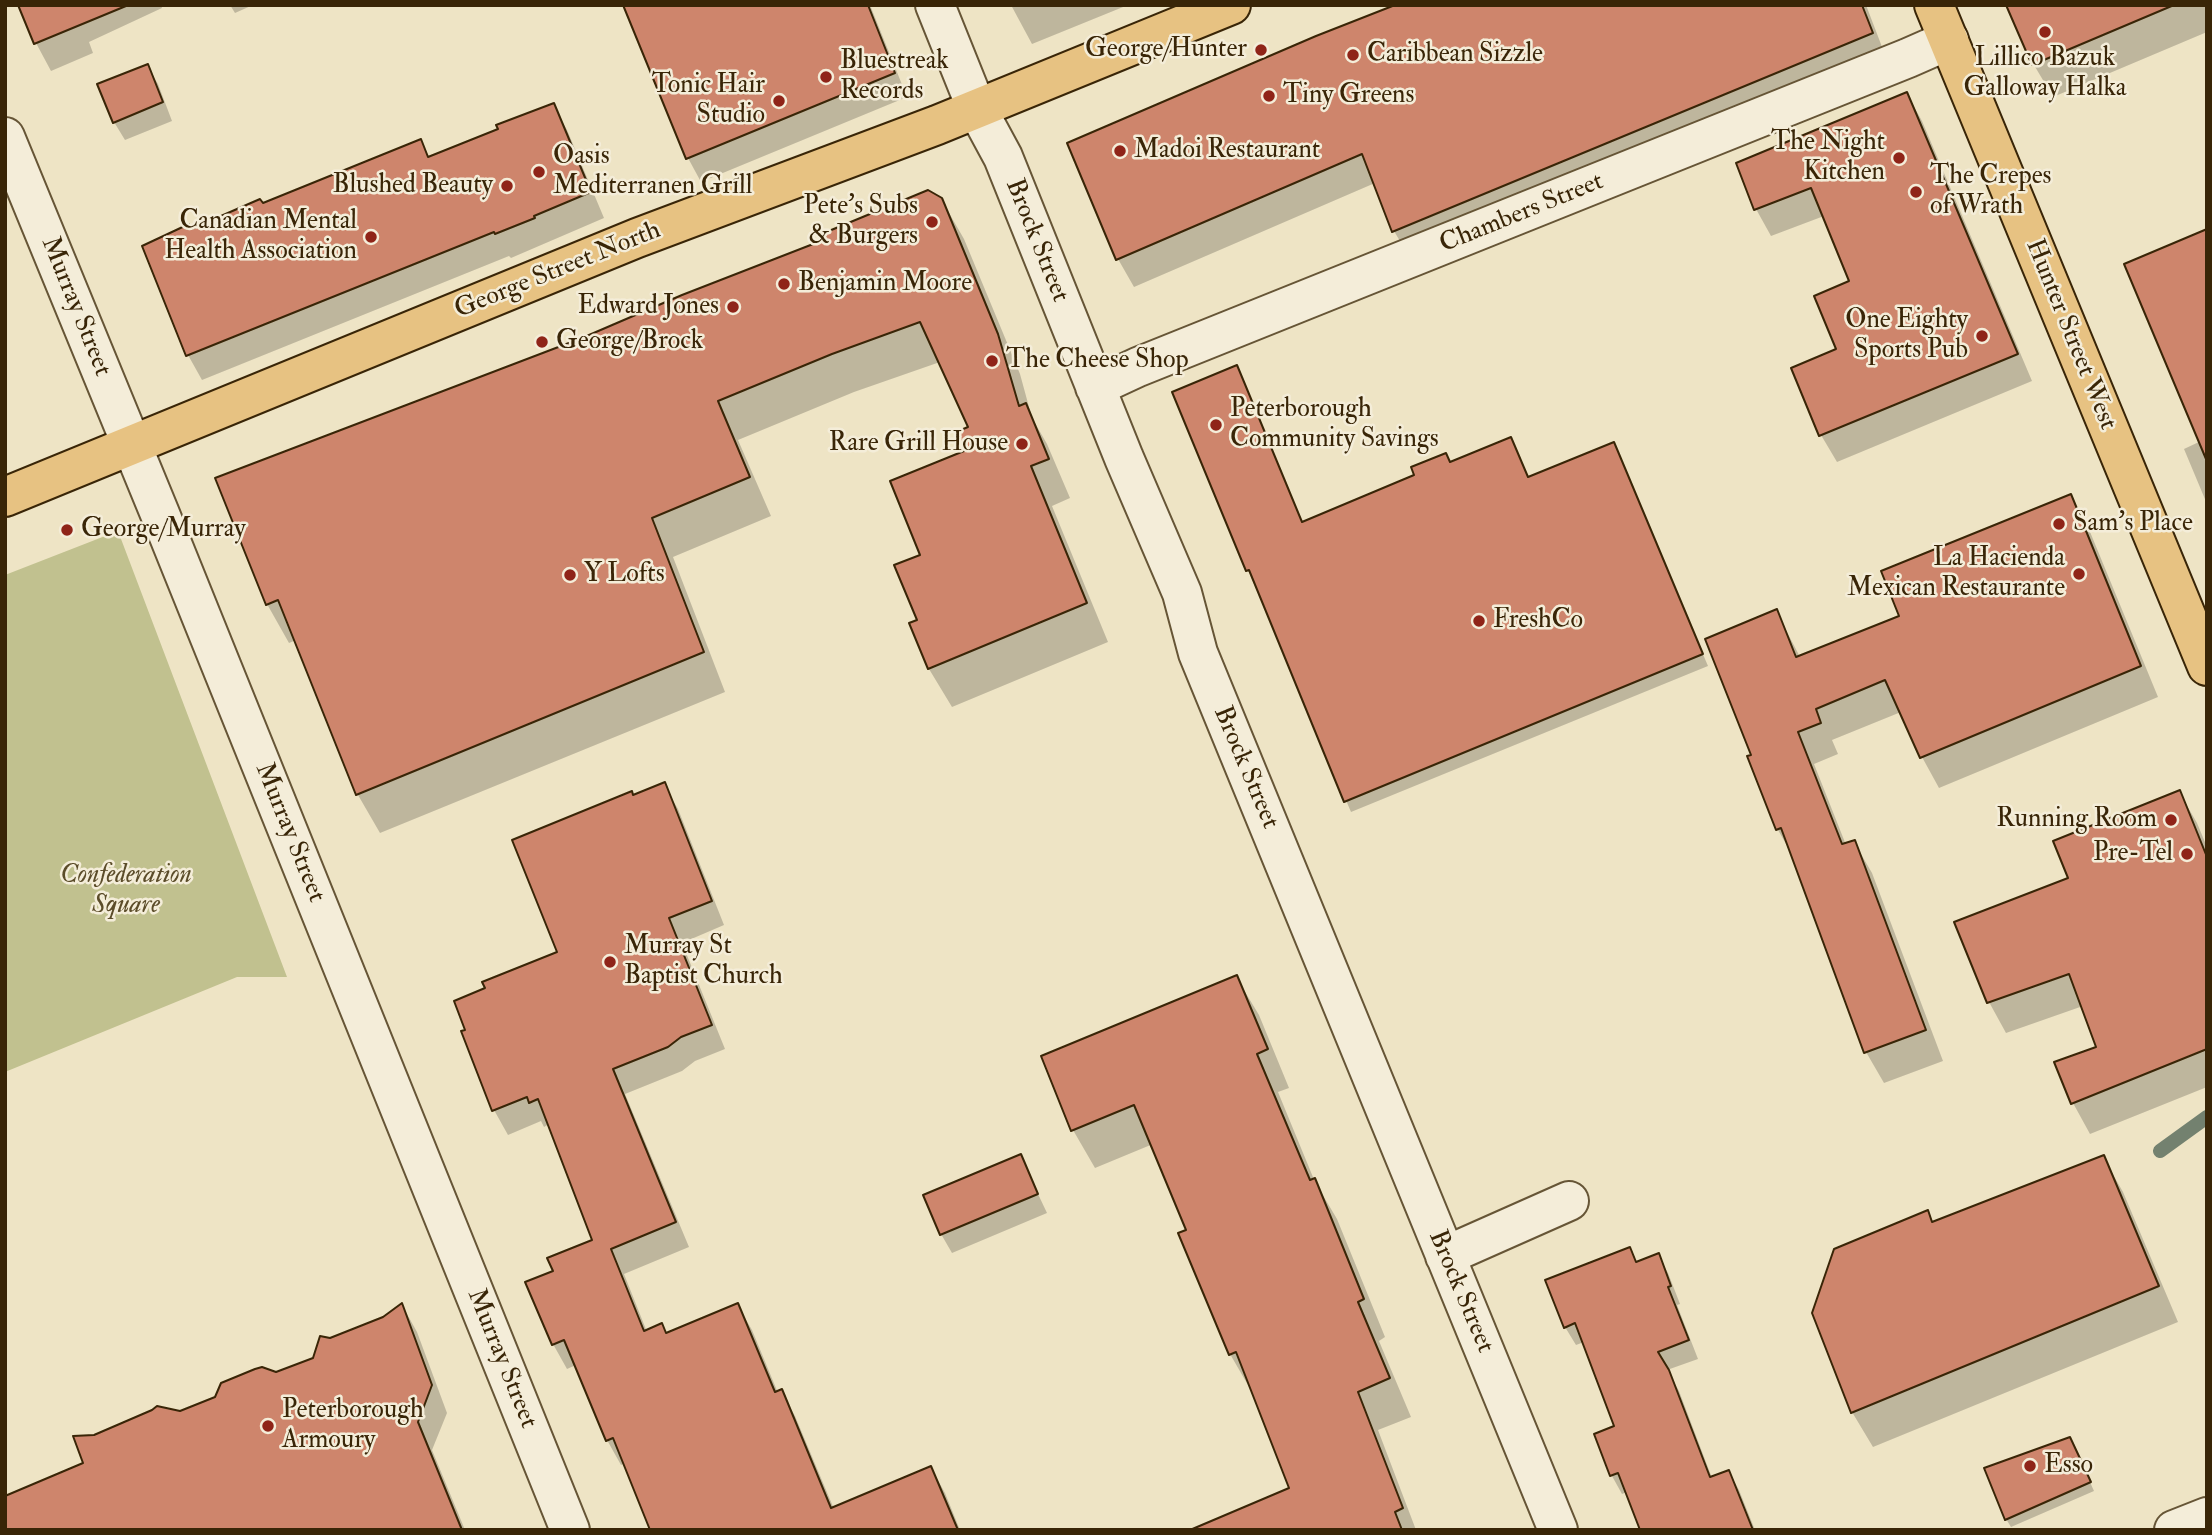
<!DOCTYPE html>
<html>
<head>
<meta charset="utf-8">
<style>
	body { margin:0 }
	#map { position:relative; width:2212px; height:1535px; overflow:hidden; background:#eee4c5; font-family:"IM FELL Double Pica",serif }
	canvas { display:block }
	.frame { position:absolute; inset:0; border:7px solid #392507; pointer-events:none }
</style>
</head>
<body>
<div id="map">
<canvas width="2212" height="1535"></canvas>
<div class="frame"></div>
</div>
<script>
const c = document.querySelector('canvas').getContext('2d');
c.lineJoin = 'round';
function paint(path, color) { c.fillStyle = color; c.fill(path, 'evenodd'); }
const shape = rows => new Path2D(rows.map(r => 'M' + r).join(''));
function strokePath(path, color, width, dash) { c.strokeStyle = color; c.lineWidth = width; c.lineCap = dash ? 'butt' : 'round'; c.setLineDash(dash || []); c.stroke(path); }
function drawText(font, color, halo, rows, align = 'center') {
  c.font = font + ' "IM FELL Double Pica",serif'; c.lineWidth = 5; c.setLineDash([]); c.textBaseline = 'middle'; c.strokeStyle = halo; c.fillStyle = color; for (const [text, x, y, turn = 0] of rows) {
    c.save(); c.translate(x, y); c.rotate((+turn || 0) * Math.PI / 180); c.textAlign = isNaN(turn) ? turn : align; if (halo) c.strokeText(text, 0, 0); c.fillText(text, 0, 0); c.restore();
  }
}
paint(shape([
	[118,531,287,977,237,977,5,1072,5,575]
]), '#c1c18f');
paint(shape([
	[20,5,161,5,162,8,89,42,93,53,51,71,36,43],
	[230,5,253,5,235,13],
	[625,5,870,5,907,97,701,182,688,158],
	[1011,5,1128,5,1032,44],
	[1399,5,1866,5,1887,60,1410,258,1394,231,1375,183,1134,287,1118,259],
	[2011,5,2207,5,2207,32,2053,97,2034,65,2011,11],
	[147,66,158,84,172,121,125,140,114,122],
	[1907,94,1922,121,2032,381,1837,462,1821,435,1794,369,1839,350,1851,282,1824,216,1771,236,1756,209],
	[553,105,567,130,604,218,511,258,509,256,202,380,188,355,190,231,262,205,420,141,430,158,500,130],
	[941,199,964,239,1020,374,1032,418,1047,444,1070,498,1052,506,1108,642,952,707,929,669,911,624,919,621,923,556,966,452,970,428,940,362,854,392,738,440,771,516,673,557,725,692,380,833,358,795,296,640,289,643,267,604],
	[2207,231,2207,504,2184,449,2201,441],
	[1236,367,1303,524,1511,439,1529,479,1613,444,1708,666,1351,812,1248,570],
	[2070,496,2088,527,2158,697,1939,788,1922,757,1901,712,1832,740,1838,754,1814,764,1846,845,1854,842,1872,873,1943,1061,1884,1083,1866,1052,1793,856,1778,830,1750,757,1753,756,1776,611,1800,657,1902,617],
	[664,785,678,809,724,925,682,943,725,1049,695,1061,682,1071,625,1094,689,1247,624,1274,647,1332,667,1335,738,1306,752,1330,778,1393,781,1392,795,1416,834,1509,931,1468,945,1493,960,1530,653,1530,625,1463,621,1465,607,1440,576,1365,567,1369,553,1344,555,1272,594,1241,549,1124,544,1127,541,1121,508,1135,494,1110,467,1031,487,989,560,953,633,797],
	[2179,792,2197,823,2207,847,2207,1087,2090,1134,2073,1103,2099,1048,2083,1006,2006,1033,1989,1002,2070,879],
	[1236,977,1259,1015,1289,1088,1278,1092,1315,1182,1337,1219,1385,1337,1379,1341,1411,1417,1378,1430,1416,1530,1236,1530,1292,1489,1252,1392,1230,1354,1189,1231,1153,1144,1095,1168,1073,1130],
	[1020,1156,1047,1213,952,1253,941,1234],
	[2103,1157,2123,1192,2178,1322,1873,1447,1852,1412,1927,1212,1934,1223],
	[1629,1249,1637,1263,1658,1255,1668,1273,1680,1304,1677,1305,1698,1359,1667,1370,1679,1391,1712,1478,1729,1472,1739,1490,1755,1530,1642,1530,1627,1492,1622,1494,1612,1476,1596,1435,1617,1426,1584,1342,1576,1345,1565,1327],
	[402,1305,417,1332,447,1413,432,1450,465,1530,5,1530,85,1464,94,1437,181,1413,314,1359,330,1340,384,1318],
	[2074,1447,2094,1491,2011,1527,2006,1519]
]), '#0003');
strokePath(shape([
	[2160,1151,2207,1117]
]), '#73816f', 14);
const building = shape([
	[18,5,126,5,126,6,34,44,18,5],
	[623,5,868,5,895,73,686,159,623,5],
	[1395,5,1862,5,1873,33,1392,232,1362,154,1116,260,1067,143,1316,36,1395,5],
	[2006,5,2174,5,2032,65,2006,5],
	[148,64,163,102,113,123,97,84,148,64],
	[1907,92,2018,354,1819,436,1791,368,1836,349,1814,296,1849,281,1811,188,1754,210,1736,163,1907,92],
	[554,103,591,192,534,216,535,218,495,234,494,232,186,356,142,246,189,224,191,229,260,199,263,203,421,139,428,157,498,129,496,125,554,103],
	[928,190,942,198,998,334,1019,406,1026,403,1049,459,1031,466,1087,603,928,669,909,623,917,620,894,565,920,555,890,481,964,451,956,432,968,427,920,322,832,354,718,401,750,477,652,518,704,652,356,795,278,600,266,605,215,478,582,338,682,295,826,239,824,233,928,190],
	[2207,229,2207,459,2206,459,2124,264,2207,229],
	[1237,365,1302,522,1414,475,1411,467,1446,453,1450,462,1511,437,1528,477,1614,442,1703,654,1344,802,1249,570,1246,571,1172,392,1237,365],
	[2071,494,2141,666,1920,758,1885,680,1816,709,1821,723,1798,732,1842,844,1855,840,1926,1030,1864,1053,1781,828,1776,830,1747,756,1751,755,1705,639,1777,609,1796,657,1899,616,1881,571,2071,494],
	[665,782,712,901,669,918,712,1025,681,1037,668,1047,613,1069,676,1222,611,1249,644,1331,662,1323,666,1333,738,1303,775,1392,782,1389,831,1508,931,1466,958,1530,650,1530,613,1438,606,1441,564,1340,552,1345,525,1282,553,1271,547,1258,592,1240,538,1099,529,1103,527,1097,492,1111,461,1031,465,1030,454,1001,485,988,482,982,557,952,512,840,632,791,633,795,665,782],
	[2180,790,2207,857,2207,1049,2071,1104,2054,1062,2096,1047,2069,974,1987,1003,1954,922,2068,878,2053,841,2180,790],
	[1237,975,1268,1049,1257,1054,1310,1180,1315,1178,1364,1299,1358,1302,1390,1378,1358,1392,1403,1508,1395,1512,1402,1530,1190,1530,1289,1488,1236,1352,1229,1355,1178,1233,1186,1230,1134,1105,1071,1131,1041,1056,1237,975],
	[1021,1154,1038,1194,940,1235,923,1195,1021,1154],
	[2104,1155,2159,1286,1851,1413,1812,1313,1834,1249,1928,1210,1932,1222,2104,1155],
	[1630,1247,1636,1262,1659,1253,1671,1286,1668,1287,1689,1340,1658,1352,1669,1370,1710,1477,1729,1470,1753,1530,1640,1530,1618,1473,1610,1476,1594,1434,1614,1426,1575,1323,1564,1328,1545,1280,1630,1247],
	[402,1303,432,1385,418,1422,462,1530,5,1530,5,1496,83,1463,73,1436,94,1435,152,1410,157,1406,180,1411,215,1397,221,1383,255,1369,262,1367,276,1372,313,1358,320,1336,330,1338,383,1317,402,1303],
	[2070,1437,2091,1482,2005,1520,1984,1468,2070,1437]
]);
paint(building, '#ce856c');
strokePath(building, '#392507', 2);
const minor = shape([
	[935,5,976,107,1003,157,1124,458,1182,593,1198,653,1558,1530],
	[5,137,160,514,570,1530],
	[1095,387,1138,367,1908,58,1949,40],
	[1445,1256,1569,1201],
	[2174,1530,2207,1517]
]);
const major = shape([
	[1934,5,2207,666],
	[5,497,637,238,937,125,1231,5]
]);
strokePath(minor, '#665536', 42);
strokePath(major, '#392507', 42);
strokePath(minor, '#f4edd9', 38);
strokePath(major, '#e7c282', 38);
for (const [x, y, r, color] of [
	[2045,32,7,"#8f2418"],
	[1261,50,7,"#8f2418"],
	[1353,55,7,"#8f2418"],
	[826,77,7,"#8f2418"],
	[1269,96,7,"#8f2418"],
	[779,101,7,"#8f2418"],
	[1120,151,7,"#8f2418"],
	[1899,158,7,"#8f2418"],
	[539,172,7,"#8f2418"],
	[507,186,7,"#8f2418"],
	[1916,192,7,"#8f2418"],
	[932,222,7,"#8f2418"],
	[371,237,7,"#8f2418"],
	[784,284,7,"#8f2418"],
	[733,307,7,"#8f2418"],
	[1982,336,7,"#8f2418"],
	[542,342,7,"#8f2418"],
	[992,361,7,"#8f2418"],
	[1216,425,7,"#8f2418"],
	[1022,444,7,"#8f2418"],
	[2059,524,7,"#8f2418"],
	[67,530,7,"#8f2418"],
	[2079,574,7,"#8f2418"],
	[570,575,7,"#8f2418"],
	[1479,621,7,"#8f2418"],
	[2171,820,7,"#8f2418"],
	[2187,854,7,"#8f2418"],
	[610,962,7,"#8f2418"],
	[268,1426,7,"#8f2418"],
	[2030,1466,7,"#8f2418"]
]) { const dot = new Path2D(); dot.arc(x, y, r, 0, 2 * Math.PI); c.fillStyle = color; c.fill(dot); strokePath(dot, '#f4edd9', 2.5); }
drawText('26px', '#392507', '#f4edd9', [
	["George/Hunter",1247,50,"right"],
	["Caribbean Sizzle",1367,55],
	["Lillico Bazuk",2045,59,"center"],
	["Galloway Halka",2045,89,"center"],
	["Bluestreak",840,62],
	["Records",840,92],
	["Tonic Hair",765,86,"right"],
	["Studio",765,116,"right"],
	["Tiny Greens",1283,96],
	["The Night",1885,143,"right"],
	["Kitchen",1885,173,"right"],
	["Madoi Restaurant",1134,151],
	["Oasis",553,157],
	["Mediterranen Grill",553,187],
	["The Crepes",1930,177],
	["of Wrath",1930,207],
	["Blushed Beauty",493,186,"right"],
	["Pete's Subs",918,207,"right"],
	["& Burgers",918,237,"right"],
	["Canadian Mental",357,222,"right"],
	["Health Association",357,252,"right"],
	["Benjamin Moore",798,284],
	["Edward Jones",719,307,"right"],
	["One Eighty",1968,321,"right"],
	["Sports Pub",1968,351,"right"],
	["George/Brock",556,342],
	["The Cheese Shop",1006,361],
	["Peterborough",1230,410],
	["Community Savings",1230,440],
	["Rare Grill House",1008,444,"right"],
	["Sam's Place",2073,524],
	["George/Murray",81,530],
	["La Hacienda",2065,559,"right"],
	["Mexican Restaurante",2065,589,"right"],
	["Y Lofts",584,575],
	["FreshCo",1493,621],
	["Running Room",2157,820,"right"],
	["Pre-Tel",2173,854,"right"],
	["Murray St",624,947],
	["Baptist Church",624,977],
	["Peterborough",282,1411],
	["Armoury",282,1441],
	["Esso",2044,1466]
], 'left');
drawText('26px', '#392507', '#f4edd9', [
	["Chambers Street",1522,214,-22],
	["Brock Street",1036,241,68],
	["George Street North",558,271,-22],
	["Murray Street",75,307,68],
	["Hunter Street West",2070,335,68],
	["Brock Street",1245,768,67],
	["Murray Street",289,833,68],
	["Brock Street",1460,1292,67],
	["Murray Street",501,1359,68]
]);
drawText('italic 26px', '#5b4c29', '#f4edd9', [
	["Confederation",126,876],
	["Square",126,906]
]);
</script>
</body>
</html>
